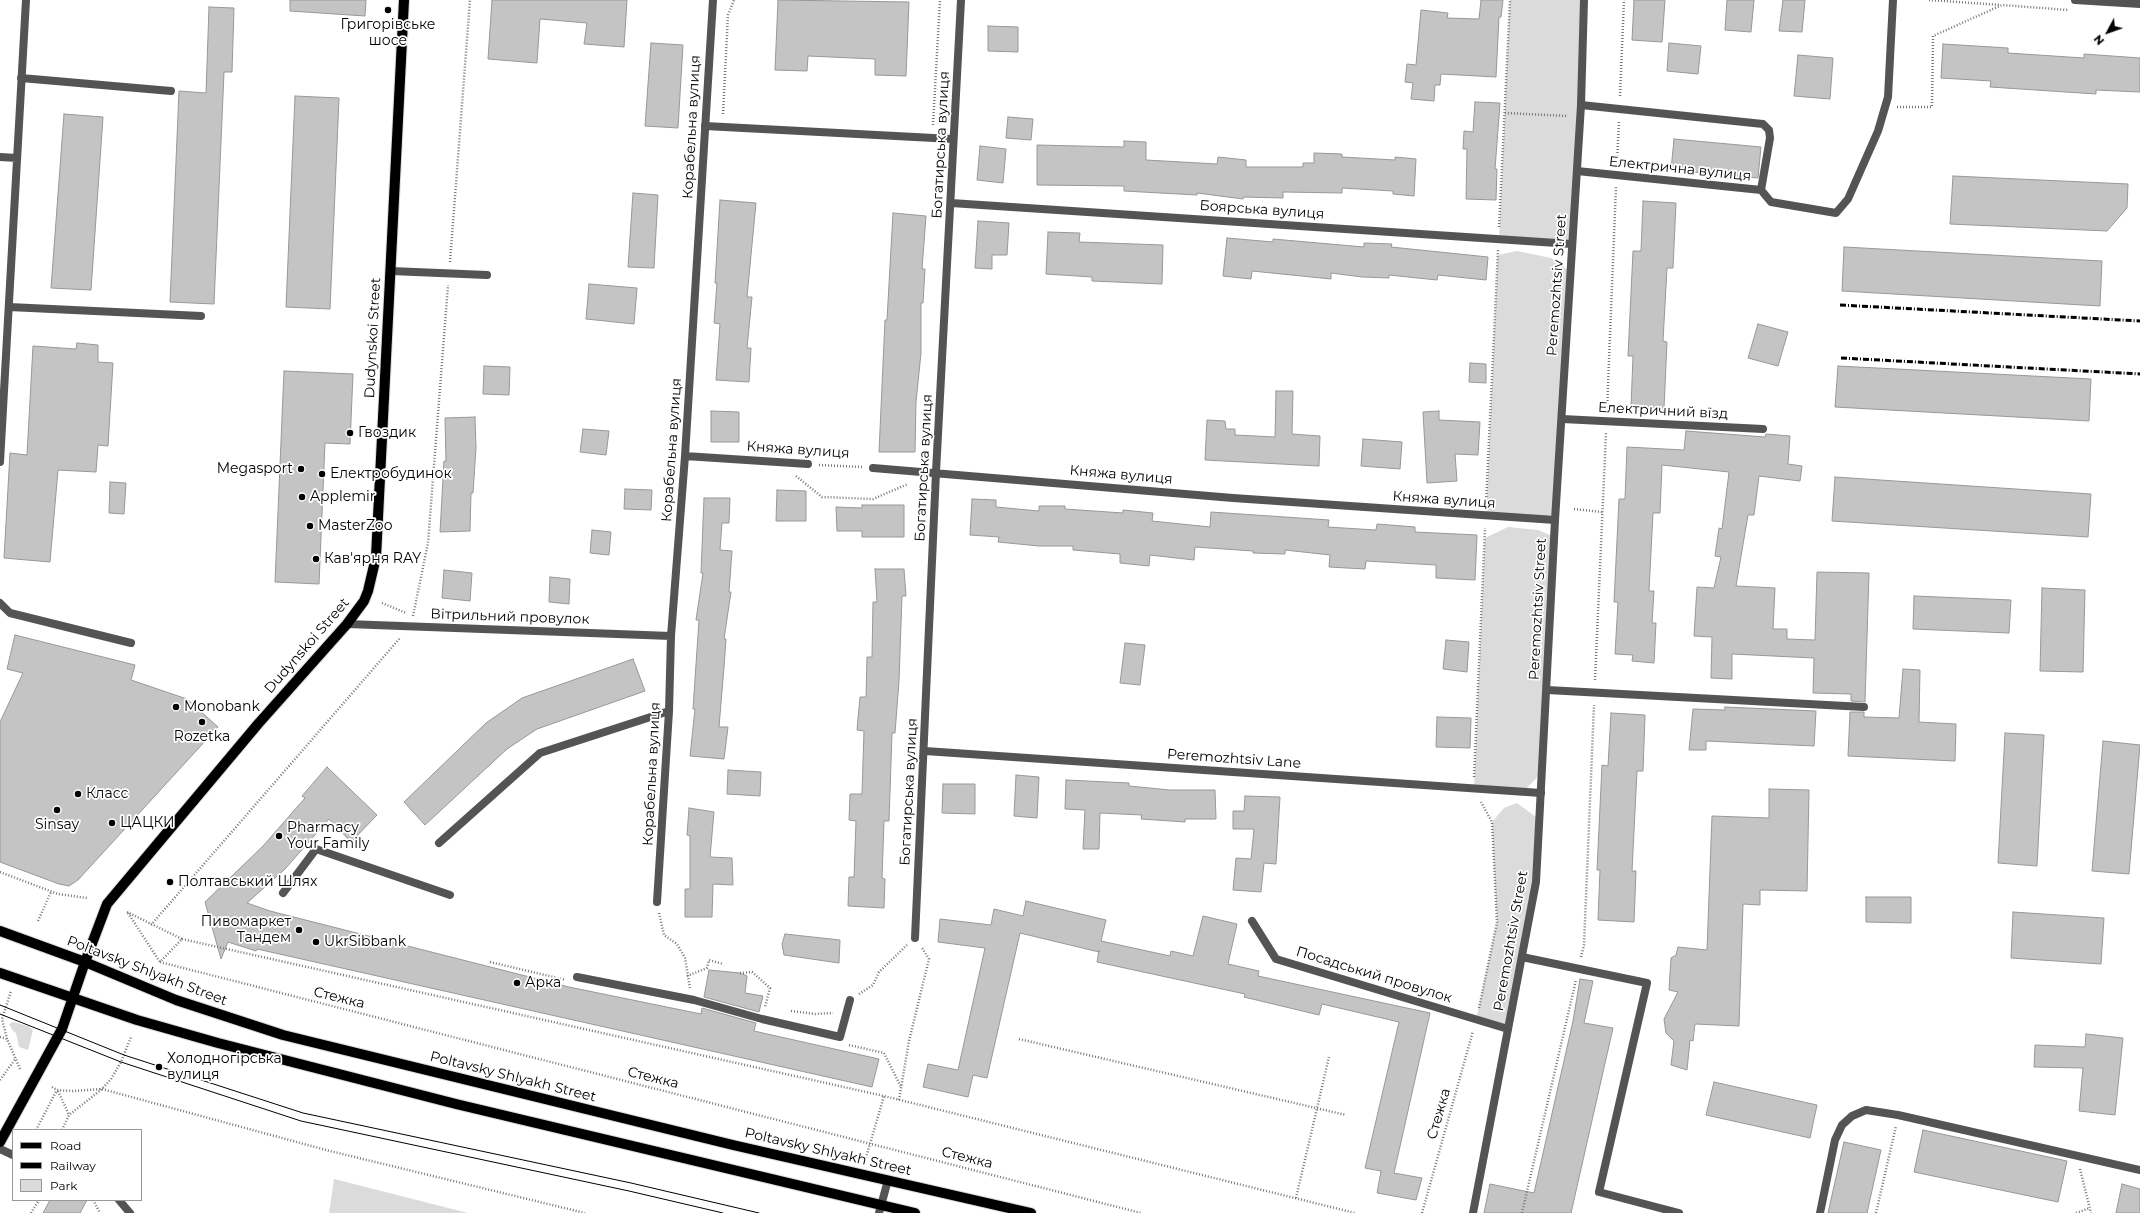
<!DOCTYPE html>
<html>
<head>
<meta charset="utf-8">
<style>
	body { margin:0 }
	#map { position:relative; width:2140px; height:1213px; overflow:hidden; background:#fff; font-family:Montserrat,sans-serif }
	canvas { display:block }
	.legend { position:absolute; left:12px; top:1129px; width:130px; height:72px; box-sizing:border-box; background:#fff; border:1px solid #999; margin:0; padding:5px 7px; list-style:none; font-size:12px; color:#000 }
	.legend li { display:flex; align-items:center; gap:8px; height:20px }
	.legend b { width:20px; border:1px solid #999 }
	.north { position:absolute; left:2088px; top:12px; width:40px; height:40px; -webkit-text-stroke:3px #fff; paint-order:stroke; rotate:229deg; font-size:11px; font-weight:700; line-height:16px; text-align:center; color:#000 }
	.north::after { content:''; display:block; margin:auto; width:14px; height:18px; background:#000; clip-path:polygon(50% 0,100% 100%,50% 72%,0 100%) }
</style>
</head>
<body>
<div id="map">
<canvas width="2140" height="1213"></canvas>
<ul class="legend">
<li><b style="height:5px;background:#000"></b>Road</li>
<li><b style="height:5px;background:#000"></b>Railway</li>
<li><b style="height:11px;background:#dbdbdb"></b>Park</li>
</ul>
<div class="north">N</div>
</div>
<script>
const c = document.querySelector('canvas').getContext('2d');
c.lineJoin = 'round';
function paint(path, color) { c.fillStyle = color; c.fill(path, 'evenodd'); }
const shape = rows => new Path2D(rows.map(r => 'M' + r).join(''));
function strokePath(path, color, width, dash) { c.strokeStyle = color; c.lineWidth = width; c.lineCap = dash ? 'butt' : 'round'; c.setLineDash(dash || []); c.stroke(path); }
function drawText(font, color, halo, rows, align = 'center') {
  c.font = font + ' Montserrat,sans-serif'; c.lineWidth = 3.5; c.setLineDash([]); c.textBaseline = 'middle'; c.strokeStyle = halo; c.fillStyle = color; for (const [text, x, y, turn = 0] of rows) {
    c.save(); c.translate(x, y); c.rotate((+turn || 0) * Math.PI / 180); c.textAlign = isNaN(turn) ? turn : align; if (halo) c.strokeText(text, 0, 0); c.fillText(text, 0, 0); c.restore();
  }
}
paint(shape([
	[1510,0,1584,0,1572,244,1499,239],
	[1517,251,1551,258,1571,272,1555,520,1486,516,1498,255],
	[1508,527,1538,530,1555,537,1542,772,1523,792,1474,789,1485,538],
	[1517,803,1540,820,1536,882,1508,1029,1476,1020,1497,922,1492,822,1504,808],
	[13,1022,28,1026,33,1030,28,1050,19,1047,16,1033,13,1031,9,1024],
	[334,1179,468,1213,329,1213]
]), '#dbdbdb');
const building = shape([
	[290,0,366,0,365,16,290,11,290,0],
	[492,0,627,0,624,47,584,44,587,23,540,19,537,63,488,59,492,0],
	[778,0,909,2,906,76,875,75,875,59,808,56,807,71,775,70,778,0],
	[1481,0,1503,0,1501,17,1499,17,1496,77,1441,74,1440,85,1435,85,1434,101,1411,99,1413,83,1405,82,1407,64,1416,65,1421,10,1448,13,1447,18,1479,19,1481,0],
	[1634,0,1665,0,1662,42,1632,40,1634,0],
	[1727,0,1754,0,1751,32,1725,30,1727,0],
	[1783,0,1805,0,1802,32,1779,31,1783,0],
	[209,7,234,8,232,72,224,72,214,304,170,302,179,91,206,93,209,7],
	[988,26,1018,27,1018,52,988,51,988,26],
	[651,43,683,45,678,128,645,126,651,43],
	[1669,43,1701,46,1698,74,1667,71,1669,43],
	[1943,44,2008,48,2008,53,2084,58,2084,54,2140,58,2140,92,2096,90,2096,94,1990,87,1991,81,1941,78,1943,44],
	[1798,55,1833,58,1830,99,1794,96,1798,55],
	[295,96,339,98,330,309,286,307,295,96],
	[1475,102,1500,103,1495,169,1497,169,1496,200,1466,199,1467,149,1463,149,1464,131,1473,132,1475,102],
	[64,114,103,117,91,290,51,288,64,114],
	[1008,117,1033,119,1031,140,1006,138,1008,117],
	[1674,139,1761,147,1758,178,1671,170,1674,139],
	[1124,141,1146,142,1146,160,1217,164,1218,157,1246,160,1246,167,1303,167,1303,163,1314,163,1314,153,1342,154,1342,157,1395,160,1395,157,1416,159,1414,196,1393,194,1393,191,1342,188,1342,193,1283,192,1283,198,1244,197,1243,199,1197,193,1197,195,1124,191,1124,186,1037,185,1037,145,1124,147,1124,141],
	[980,146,1006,149,1003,183,977,180,980,146],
	[1953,176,2128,184,2127,208,2107,231,1950,224,1953,176],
	[633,193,658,195,654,268,628,267,633,193],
	[720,200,756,203,747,297,752,297,747,348,751,348,749,382,716,380,720,324,714,323,717,283,715,283,720,200],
	[1643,201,1676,203,1673,268,1667,268,1663,341,1667,342,1664,408,1631,407,1633,356,1628,356,1633,251,1641,251,1643,201],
	[893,213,926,216,922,269,925,269,923,303,921,303,921,353,916,402,915,452,879,452,885,320,887,320,893,213],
	[978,221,1009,223,1007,255,992,255,992,269,975,268,978,221],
	[1048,232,1080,233,1079,242,1163,245,1162,284,1092,281,1092,277,1046,274,1048,232],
	[1227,238,1273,242,1273,239,1364,247,1364,243,1392,244,1391,247,1488,257,1486,280,1438,275,1437,280,1389,275,1389,278,1362,277,1331,273,1331,279,1252,271,1251,279,1223,276,1227,238],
	[1844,247,2102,261,2100,306,1842,291,1844,247],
	[589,284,637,288,634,324,586,319,589,284],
	[1758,324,1788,332,1778,366,1748,358,1758,324],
	[77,343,98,345,98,362,113,363,108,446,98,445,96,472,58,470,50,562,4,558,10,453,27,455,33,346,76,349,77,343],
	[1470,363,1486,364,1486,383,1469,382,1470,363],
	[484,366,510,367,509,395,483,394,484,366],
	[1838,366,2091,379,2089,421,1835,407,1838,366],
	[284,371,353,374,350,444,325,443,319,584,275,582,284,371],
	[1276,391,1293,391,1292,434,1320,436,1319,466,1205,460,1207,420,1225,421,1226,429,1235,429,1235,435,1275,437,1276,391],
	[711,411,739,412,739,442,711,442,711,411],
	[1439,411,1439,420,1480,422,1478,455,1455,454,1457,481,1427,483,1423,412,1439,411],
	[475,417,476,448,473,493,471,493,470,531,440,532,444,461,446,461,445,418,475,417],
	[583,429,609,431,606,455,580,452,583,429],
	[1686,431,1765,437,1766,434,1790,436,1788,464,1802,466,1800,481,1759,476,1754,515,1748,515,1736,586,1775,588,1773,629,1787,629,1787,639,1815,640,1817,572,1869,573,1865,702,1851,701,1851,694,1813,693,1814,658,1732,654,1732,679,1711,678,1712,637,1694,636,1697,587,1714,588,1721,557,1715,556,1719,528,1722,529,1729,472,1662,465,1660,513,1653,513,1649,591,1654,591,1652,623,1656,623,1654,663,1632,661,1633,655,1615,654,1618,602,1614,602,1619,499,1625,499,1627,447,1684,450,1686,431],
	[1363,439,1402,442,1400,469,1361,466,1363,439],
	[1835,477,2091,494,2088,537,1832,521,1835,477],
	[110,482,126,483,124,514,109,513,110,482],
	[625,489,652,490,651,510,624,509,625,489],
	[777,490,806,491,806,521,776,521,777,490],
	[704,498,730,498,729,523,722,523,720,550,732,551,729,592,731,592,724,639,726,639,724,667,719,727,728,727,724,759,690,756,695,709,693,709,699,620,696,620,703,573,701,573,704,498],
	[972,499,996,500,996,507,1039,511,1039,506,1065,506,1065,509,1123,513,1123,510,1153,513,1152,521,1210,527,1211,512,1329,520,1328,527,1376,530,1377,524,1415,527,1415,532,1477,535,1475,580,1436,578,1436,565,1366,561,1365,569,1329,567,1330,555,1285,550,1285,554,1253,553,1253,551,1195,547,1194,560,1150,555,1149,566,1120,563,1120,554,1073,550,1073,546,1039,546,998,542,999,537,970,535,972,499],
	[862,505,904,505,904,537,862,537,862,531,837,531,836,507,862,508,862,505],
	[592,530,611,532,609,555,590,553,592,530],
	[875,569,904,569,906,596,902,596,899,681,895,733,892,733,889,821,884,821,882,878,885,879,884,908,848,906,849,877,854,877,856,821,849,820,850,794,862,794,864,731,857,730,860,697,866,697,867,657,872,657,873,602,877,602,875,569],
	[444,570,472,573,470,601,442,598,444,570],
	[550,577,570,579,569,604,549,602,550,577],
	[2042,588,2085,590,2083,672,2040,671,2042,588],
	[1914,596,2011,600,2009,633,1913,629,1914,596],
	[15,635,135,665,131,680,187,699,218,727,78,880,69,886,59,884,0,862,0,722,23,673,7,669,15,635],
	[1446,640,1469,642,1467,672,1443,669,1446,640],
	[1125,643,1145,645,1140,685,1120,683,1125,643],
	[633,659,645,691,537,729,507,749,425,825,404,802,486,723,522,698,633,659],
	[1903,669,1920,670,1919,722,1956,724,1955,761,1848,756,1850,712,1864,712,1864,717,1899,718,1903,669],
	[1725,707,1816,711,1814,746,1706,741,1706,750,1689,750,1693,709,1725,710,1725,707],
	[1611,713,1645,715,1643,771,1637,771,1632,871,1636,871,1634,922,1598,920,1600,870,1597,870,1602,765,1608,766,1611,713],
	[1437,717,1471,718,1470,748,1436,747,1437,717],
	[2005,733,2044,735,2037,866,1998,863,2005,733],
	[2103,741,2140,745,2129,874,2092,871,2103,741],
	[327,767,377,815,351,842,329,819,285,869,247,903,270,911,569,987,701,1014,702,1008,756,1023,754,1031,879,1059,872,1087,257,949,256,951,228,942,221,959,205,902,263,846,305,798,302,796,327,767],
	[728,770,761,772,760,796,727,794,728,770],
	[1016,775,1039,777,1037,818,1014,816,1016,775],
	[1066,780,1129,783,1129,786,1170,790,1215,790,1216,819,1185,819,1185,822,1141,819,1142,815,1100,813,1099,849,1083,849,1085,810,1065,809,1066,780],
	[943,784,975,784,975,814,942,813,943,784],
	[1769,789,1809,790,1807,891,1760,890,1760,905,1743,904,1739,1026,1695,1024,1693,1041,1690,1040,1687,1070,1671,1065,1674,1041,1666,1033,1664,1019,1678,992,1669,990,1671,958,1676,955,1678,947,1707,950,1712,816,1769,818,1769,789],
	[1245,796,1280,797,1276,864,1264,863,1261,892,1233,890,1236,858,1251,859,1254,829,1233,829,1233,811,1244,811,1245,796],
	[689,808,714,812,710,857,732,858,733,885,713,884,712,917,685,917,685,889,690,889,690,836,687,835,689,808],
	[1866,897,1911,897,1911,923,1866,922,1866,897],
	[1026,901,1106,920,1101,941,1170,956,1171,951,1193,956,1203,916,1237,924,1228,964,1259,971,1258,976,1430,1013,1394,1173,1422,1178,1416,1200,1377,1193,1381,1171,1365,1168,1399,1022,1322,1004,1319,1015,1244,997,1245,994,1097,962,1099,950,1099,952,1020,933,987,1078,973,1075,968,1097,923,1087,928,1064,958,1070,985,948,938,942,940,919,991,925,994,909,1023,916,1026,901],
	[2013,912,2104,918,2101,964,2011,958,2013,912],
	[785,934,840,940,839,963,784,955,782,944,785,934],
	[709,970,740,973,747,976,745,993,763,996,759,1012,704,997,709,970],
	[1580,979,1593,981,1584,1023,1613,1028,1571,1213,1484,1213,1490,1184,1534,1193,1573,1021,1580,979],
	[2086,1034,2123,1038,2115,1115,2079,1111,2083,1068,2034,1067,2035,1045,2085,1047,2086,1034],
	[1714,1082,1817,1105,1810,1138,1706,1115,1714,1082],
	[1923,1130,2067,1161,2058,1202,1914,1172,1923,1130],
	[1844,1142,1881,1150,1867,1213,1828,1213,1844,1142],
	[2122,1184,2140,1189,2140,1213,2116,1213,2122,1184],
	[50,1200,87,1200,80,1213,43,1213,50,1200]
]);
paint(building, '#c4c4c4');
strokePath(building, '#989898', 1);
const primary = shape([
	[0,931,85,962,176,1000,283,1035,733,1145,1031,1213],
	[0,973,137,1020,218,1043,456,1104,915,1213],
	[0,1142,62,1029,85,962,107,904,258,724,347,624,364,601,368,591,376,557,404,0]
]);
strokePath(primary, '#dbdbdb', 12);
strokePath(shape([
	[1929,0,2001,5],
	[1620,96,1624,0],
	[1897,107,1932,107,1933,36,2002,5,2068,10],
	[1505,113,1568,116],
	[723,114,728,15,734,0],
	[933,125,940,0],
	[1617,162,1619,121],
	[1499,227,1510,0],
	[450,262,470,0],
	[1607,410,1616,187],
	[819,465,862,467],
	[796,476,822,497,873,499,908,484],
	[1486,503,1498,250],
	[1574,509,1602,512],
	[382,603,406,613],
	[413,616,428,543,448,285],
	[1595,680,1606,433],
	[1474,777,1485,528],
	[0,872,58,894,87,898],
	[127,912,182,939,160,962],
	[128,913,160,962],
	[659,913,664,935,677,944,685,958,690,988],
	[38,921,51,892],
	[151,925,400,638],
	[182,939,884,1096,1355,1213],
	[1581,957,1584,945,1594,705],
	[160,962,1141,1213],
	[490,962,566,980],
	[740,973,752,972,770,988,765,1007],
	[687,976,707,968,709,960,723,964],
	[859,994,873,985,879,972,907,945],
	[1479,1008,1497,922,1492,822,1481,802],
	[791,1011,815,1014,833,1013],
	[0,1037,7,1039,20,1069],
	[7,1039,2,1019,11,991],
	[1019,1039,1346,1115],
	[849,1045,884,1053,901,1087],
	[0,1080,16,1058],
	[52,1087,57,1090,73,1091,102,1089,326,1150,585,1213],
	[58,1091,69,1115],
	[899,1100,909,1041,929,959,922,948],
	[36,1130,57,1090],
	[62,1130,69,1115,102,1089,111,1079,121,1062,131,1037],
	[865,1161,884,1096],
	[2080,1169,2091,1213],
	[1296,1198,1329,1057],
	[93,1200,100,1213],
	[31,1213,39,1200],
	[1422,1213,1473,1031],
	[1522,1213,1576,980],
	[1876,1213,1896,1126],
	[2076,1213,2090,1208]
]), '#767676', 2.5, [1, 2]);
strokePath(shape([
	[21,78,171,91],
	[705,126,953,139],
	[0,157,17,158],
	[391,271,487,275],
	[9,307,201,316],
	[0,462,26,0],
	[0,603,10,613,131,643],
	[1547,690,1864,707],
	[439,843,540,753,669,711],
	[283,893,316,849,450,895],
	[1522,957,1647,983,1599,1192,1679,1213],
	[577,977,694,1000,762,1019,840,1037,850,1000],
	[0,1149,13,1155],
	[119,1200,130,1213],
	[879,1213,888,1180],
	[1820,1213,1835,1140,1842,1125,1852,1116,1866,1110,1898,1115,2140,1170]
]), '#545454', 8);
strokePath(shape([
	[1581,105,1763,124,1769,130,1770,138,1761,190],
	[1577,171,1761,190,1771,202,1836,213,1848,199,1878,131,1888,97,1893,0],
	[951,203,1572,244],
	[1562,419,1763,429],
	[685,456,808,464],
	[873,468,1233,498,1555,520],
	[347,624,671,636],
	[925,751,1541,793],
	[657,902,669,711,671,636,685,456,713,0],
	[1252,921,1276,959,1508,1029],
	[915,938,936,472,961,0]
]), '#545454', 8);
strokePath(shape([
	[2075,0,2140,4],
	[1473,1213,1536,882,1555,520,1581,105,1584,0]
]), '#545454', 8);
strokePath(primary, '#000', 10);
strokePath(shape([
	[0,1005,124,1055,303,1113,631,1183,759,1213],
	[0,1014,121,1062,301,1121,629,1191,723,1213]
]), '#000', 1);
strokePath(shape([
	[1840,305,2140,321],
	[1841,358,2140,374]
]), '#000', 3, [6, 2, 1, 2]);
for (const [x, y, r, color] of [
	[388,10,4,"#000"],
	[350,433,4,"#000"],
	[301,469,4,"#000"],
	[322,474,4,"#000"],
	[302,497,4,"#000"],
	[310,526,4,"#000"],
	[316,559,4,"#000"],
	[176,707,4,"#000"],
	[202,722,4,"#000"],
	[78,794,4,"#000"],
	[57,810,4,"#000"],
	[112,823,4,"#000"],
	[279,836,4,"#000"],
	[170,882,4,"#000"],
	[299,930,4,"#000"],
	[316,942,4,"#000"],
	[517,983,4,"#000"],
	[159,1067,4,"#000"]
]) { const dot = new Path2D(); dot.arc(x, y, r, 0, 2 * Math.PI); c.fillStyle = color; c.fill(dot); strokePath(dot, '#fff', 1.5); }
drawText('14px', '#000', '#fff', [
	["Григорівське",388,25,"center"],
	["шосе",388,41,"center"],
	["Гвоздик",358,433],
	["Megasport",293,469,"right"],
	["Електробудинок",330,474],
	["Applemir",310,497],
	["MasterZoo",318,526],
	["Кав'ярня RAY",324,559],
	["Monobank",184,707],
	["Rozetka",202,737,"center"],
	["Класс",86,794],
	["ЦАЦКИ",120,823],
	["Sinsay",57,825,"center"],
	["Pharmacy",287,828],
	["Your Family",287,844],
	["Полтавський Шлях",178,882],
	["Пивомаркет",291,922,"right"],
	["Тандем",291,938,"right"],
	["UkrSibbank",324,942],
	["Арка",525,983],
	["Холодногірська",167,1059],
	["вулиця",167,1075]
], 'left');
drawText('14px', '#000', '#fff', [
	["Корабельна вулиця",692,127,-87],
	["Богатирська вулиця",941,145,-87],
	["Електрична вулиця",1680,169,6],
	["Боярська вулиця",1262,210,4],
	["Peremozhtsiv Street",1557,285,-86],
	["Dudynskoi Street",373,338,-87],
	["Електричний вїзд",1663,411,3],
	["Корабельна вулиця",672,450,-86],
	["Княжа вулиця",798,450,4],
	["Богатирська вулиця",924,468,-87],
	["Княжа вулиця",1121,475,5],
	["Княжа вулиця",1444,500,4],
	["Peremozhtsiv Street",1538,609,-87],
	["Вітрильний провулок",510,617,2],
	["Dudynskoi Street",307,646,-49],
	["Peremozhtsiv Lane",1234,759,4],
	["Корабельна вулиця",652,774,-87],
	["Богатирська вулиця",909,792,-87],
	["Peremozhtsiv Street",1511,941,-80],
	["Poltavsky Shlyakh Street",147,971,21],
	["Посадський провулок",1374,975,17],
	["Стежка",339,998,14],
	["Poltavsky Shlyakh Street",513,1077,14],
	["Стежка",653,1078,14],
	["Стежка",1439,1114,-74],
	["Poltavsky Shlyakh Street",828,1152,13],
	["Стежка",967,1158,14]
]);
</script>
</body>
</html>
